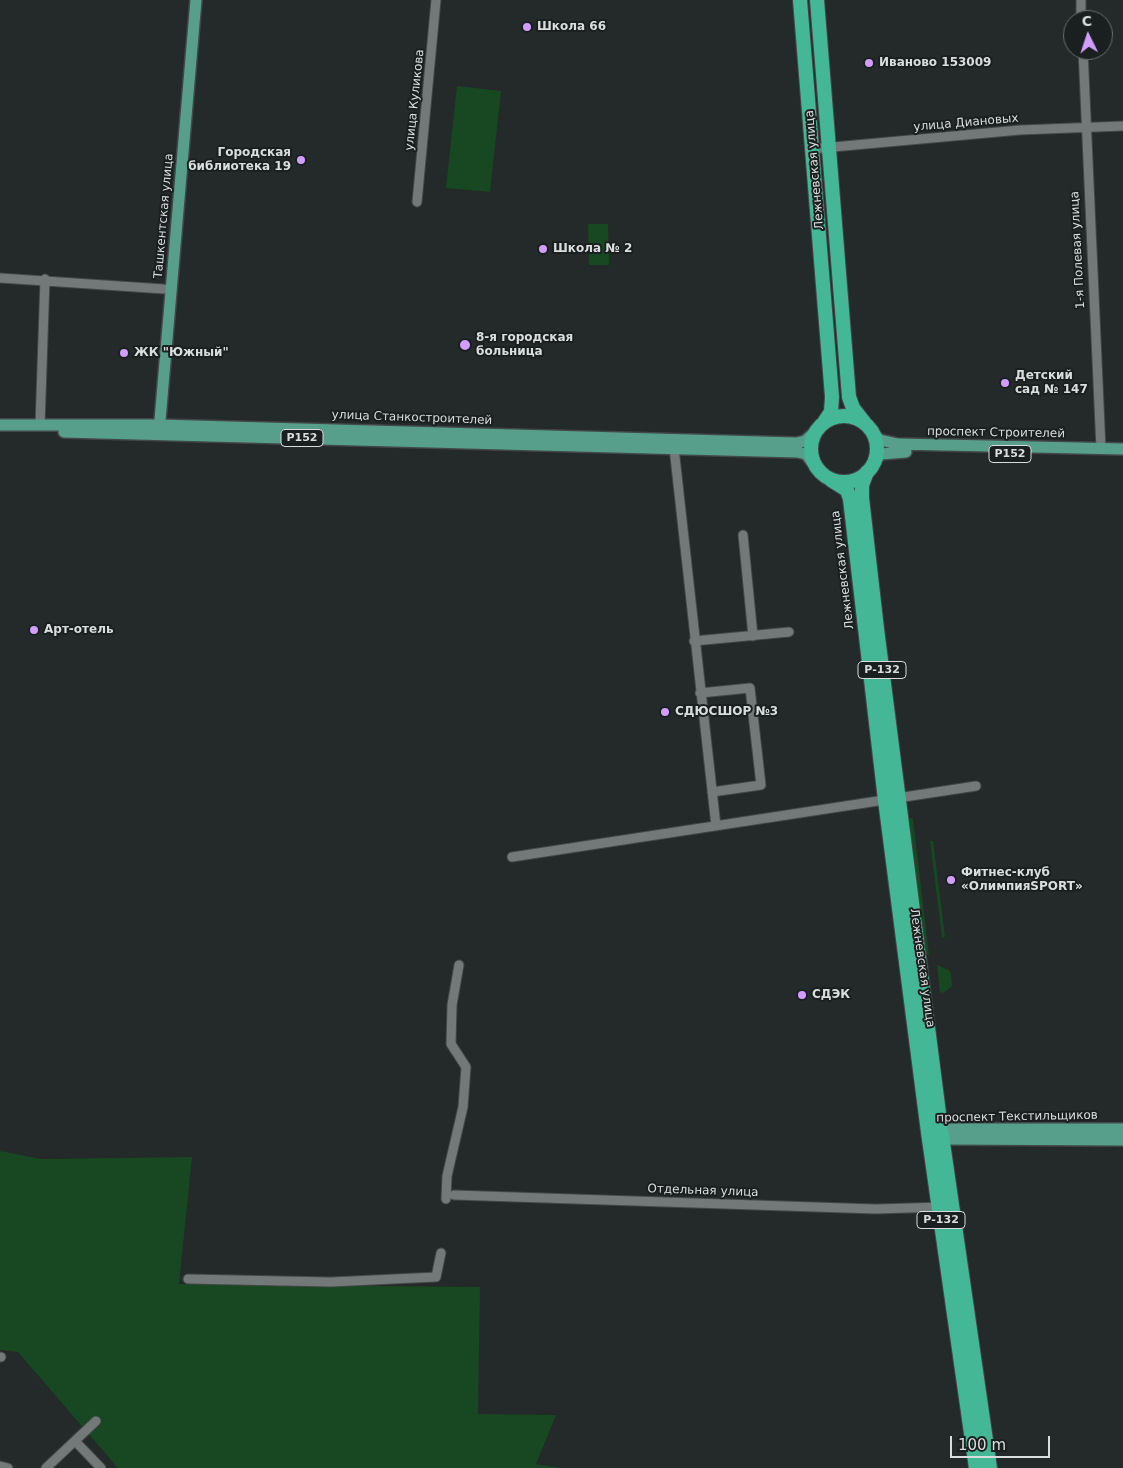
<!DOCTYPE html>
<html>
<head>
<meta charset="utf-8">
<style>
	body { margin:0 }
	#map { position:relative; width:1123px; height:1468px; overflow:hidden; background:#242929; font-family:"DejaVu Sans",sans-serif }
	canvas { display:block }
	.north { position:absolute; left:1063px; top:10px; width:50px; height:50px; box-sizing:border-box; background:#1a201f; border:1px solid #676c6b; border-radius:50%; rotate:356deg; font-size:14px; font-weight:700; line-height:20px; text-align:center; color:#dadddd }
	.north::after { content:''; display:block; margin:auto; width:18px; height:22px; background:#d19dfe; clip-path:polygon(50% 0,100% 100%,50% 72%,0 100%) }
	.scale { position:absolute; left:950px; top:1436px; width:100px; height:22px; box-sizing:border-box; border:2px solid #dadddd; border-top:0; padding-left:6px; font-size:15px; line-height:18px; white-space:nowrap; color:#dadddd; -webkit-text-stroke:4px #1a201f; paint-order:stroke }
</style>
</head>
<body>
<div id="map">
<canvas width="1123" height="1468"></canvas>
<div class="north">С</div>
<div class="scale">100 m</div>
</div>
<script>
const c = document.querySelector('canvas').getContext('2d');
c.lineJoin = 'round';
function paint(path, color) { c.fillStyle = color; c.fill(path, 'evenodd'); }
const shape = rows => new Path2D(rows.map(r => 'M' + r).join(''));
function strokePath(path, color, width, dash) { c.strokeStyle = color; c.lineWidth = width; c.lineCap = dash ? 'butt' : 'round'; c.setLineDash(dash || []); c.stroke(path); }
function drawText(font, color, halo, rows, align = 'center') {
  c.font = font + ' "DejaVu Sans",sans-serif'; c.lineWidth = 4; c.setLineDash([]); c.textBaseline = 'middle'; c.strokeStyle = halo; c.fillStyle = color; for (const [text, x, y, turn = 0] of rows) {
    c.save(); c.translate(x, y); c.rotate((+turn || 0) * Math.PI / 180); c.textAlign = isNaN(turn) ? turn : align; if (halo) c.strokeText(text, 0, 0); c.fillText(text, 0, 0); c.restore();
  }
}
paint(shape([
	[457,86,501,91,490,192,446,188],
	[588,224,608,224,609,265,589,265],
	[912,818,913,819,929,955,923,952,907,819],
	[930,841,933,841,945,937,942,937],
	[937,965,949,970,951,973,952,986,943,993,940,992],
	[0,1151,41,1159,192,1157,179,1284,480,1287,478,1414,556,1415,536,1464,562,1468,118,1468,18,1352,0,1350]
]), '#184821');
const minor = shape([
	[1081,0,1081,20],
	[1083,50,1101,449],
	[811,149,1020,130,1123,126],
	[417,202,436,0],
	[0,278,164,289],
	[40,425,45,279],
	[674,448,716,826],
	[743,535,753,636],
	[694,641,789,632],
	[700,693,750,688,761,785,712,792],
	[512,857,976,786],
	[454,1195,875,1209,943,1207],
	[446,1199,447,1176,463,1107,466,1067,451,1044,452,1005,459,965],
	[188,1279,331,1282,436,1277,441,1253],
	[0,1357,1,1357],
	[76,1442,101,1468],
	[0,1466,8,1468],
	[46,1468,96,1421]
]);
const major = shape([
	[0,425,159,425,796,443,805,441,817,430],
	[64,432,797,452,806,454,812,462],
	[159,432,196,0],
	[872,433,880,440,898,444,1123,449],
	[874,462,881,454,906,452],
	[935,1130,955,1129,1123,1129],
	[936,1136,943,1139,1123,1140]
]);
const highway = shape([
	[800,0,832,397,831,412,825,421],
	[817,0,849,397,853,408,864,422],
	'811 449a33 33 0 1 1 66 0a33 33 0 1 1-66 0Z',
	[867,472,862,485,862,498,877,629,941,1129,990,1468],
	[831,480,847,490,850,499,885,800,928,1132,976,1468]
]);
strokePath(minor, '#424747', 11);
strokePath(major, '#424747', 14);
strokePath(highway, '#424747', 16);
strokePath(minor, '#737979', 9);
strokePath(major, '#579f8a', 11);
strokePath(highway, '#44b896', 14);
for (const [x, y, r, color] of [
	[527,27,5,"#d19dfe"],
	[869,63,5,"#d19dfe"],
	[301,160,5,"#d19dfe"],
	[543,249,5,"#d19dfe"],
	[465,345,6,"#d19dfe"],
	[124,353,5,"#d19dfe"],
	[1005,383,5,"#d19dfe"],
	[34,630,5,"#d19dfe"],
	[665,712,5,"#d19dfe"],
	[951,880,5,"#d19dfe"],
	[802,995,5,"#d19dfe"]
]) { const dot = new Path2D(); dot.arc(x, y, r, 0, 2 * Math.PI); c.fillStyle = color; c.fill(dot); strokePath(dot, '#1a201f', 2); }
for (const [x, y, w] of [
	[302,438,42],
	[1010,454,42],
	[882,670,48],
	[941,1220,48]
]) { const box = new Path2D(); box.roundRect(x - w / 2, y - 8.5, w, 17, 4); c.fillStyle = '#1a201f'; c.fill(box); strokePath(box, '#dadddd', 1); }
drawText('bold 11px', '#dadddd', null, [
	["Р152",302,438],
	["Р152",1010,454],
	["Р-132",882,670],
	["Р-132",941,1220]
]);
drawText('bold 12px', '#dadddd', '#1a201f', [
	["Школа 66",537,27],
	["Иваново 153009",879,63],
	["Городская",291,153,"right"],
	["библиотека 19",291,167,"right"],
	["Школа № 2",553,249],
	["8-я городская",476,338],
	["больница",476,352],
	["ЖК \"Южный\"",134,353],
	["Детский",1015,376],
	["сад № 147",1015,390],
	["Арт-отель",44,630],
	["СДЮСШОР №3",675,712],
	["Фитнес-клуб",961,873],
	["«ОлимпияSPORT»",961,887],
	["СДЭК",812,995]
], 'left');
drawText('12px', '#dadddd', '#1a201f', [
	["улица Куликова",415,100,-84],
	["улица Диановых",966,123,-5],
	["Лежневская улица",815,170,-95],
	["Ташкентская улица",164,216,-85],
	["1-я Полевая улица",1078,250,-93],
	["улица Станкостроителей",412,418,2],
	["проспект Строителей",996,433,1],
	["Лежневская улица",843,570,-97],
	["Лежневская улица",922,968,82],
	["проспект Текстильщиков",1017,1117,-1],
	["Отдельная улица",703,1191,2]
]);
</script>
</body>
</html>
